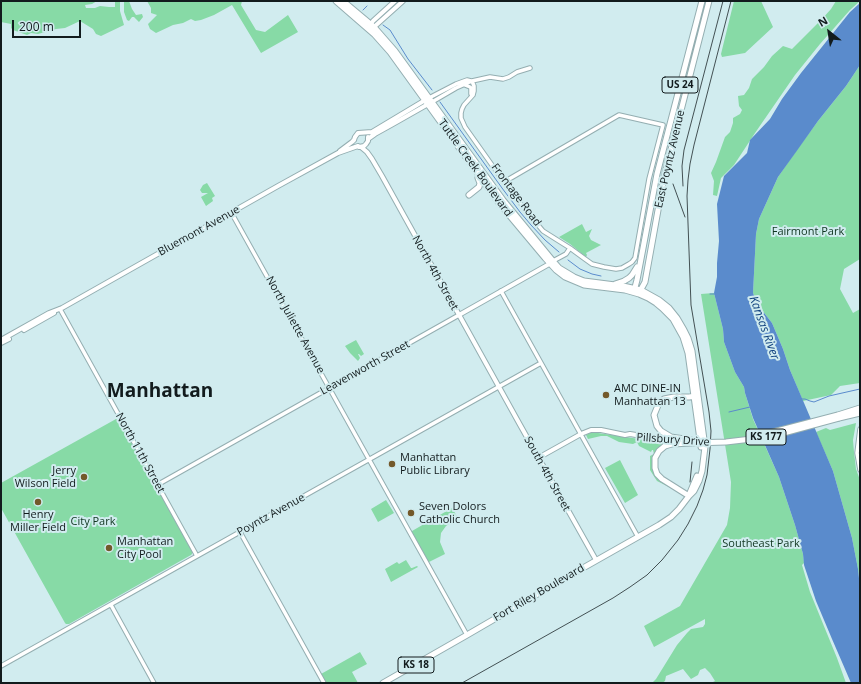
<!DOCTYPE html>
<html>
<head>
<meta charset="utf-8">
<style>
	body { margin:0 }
	#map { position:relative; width:861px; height:684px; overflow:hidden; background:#d1ecef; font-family:"Open Sans",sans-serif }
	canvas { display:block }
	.frame { position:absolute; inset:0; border:2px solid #121b1d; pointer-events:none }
	.north { position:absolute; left:809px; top:12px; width:40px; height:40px; -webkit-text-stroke:3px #d1ecef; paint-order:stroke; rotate:330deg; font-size:11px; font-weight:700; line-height:16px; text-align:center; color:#121b1d }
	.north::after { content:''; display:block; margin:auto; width:14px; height:18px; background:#121b1d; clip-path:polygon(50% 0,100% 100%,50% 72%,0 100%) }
	.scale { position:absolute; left:12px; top:20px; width:69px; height:18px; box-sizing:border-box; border:2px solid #121b1d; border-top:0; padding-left:5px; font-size:12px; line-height:14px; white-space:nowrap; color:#121b1d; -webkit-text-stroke:3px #d1ecef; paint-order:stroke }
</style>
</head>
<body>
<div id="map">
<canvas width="861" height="684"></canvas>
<div class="frame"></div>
<div class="north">N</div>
<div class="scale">200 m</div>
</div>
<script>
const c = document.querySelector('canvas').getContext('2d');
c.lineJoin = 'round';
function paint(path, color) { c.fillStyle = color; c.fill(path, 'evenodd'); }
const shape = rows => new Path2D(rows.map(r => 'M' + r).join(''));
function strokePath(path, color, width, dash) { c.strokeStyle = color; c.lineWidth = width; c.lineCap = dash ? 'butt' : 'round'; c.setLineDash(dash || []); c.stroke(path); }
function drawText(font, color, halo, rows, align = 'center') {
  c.font = font + ' "Open Sans",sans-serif'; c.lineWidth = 4; c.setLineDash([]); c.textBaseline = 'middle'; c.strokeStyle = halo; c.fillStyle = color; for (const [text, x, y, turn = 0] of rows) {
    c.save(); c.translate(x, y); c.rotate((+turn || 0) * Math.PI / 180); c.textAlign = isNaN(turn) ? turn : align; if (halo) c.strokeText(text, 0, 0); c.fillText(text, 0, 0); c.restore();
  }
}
paint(shape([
	[1,1,97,1,92,4,85,5,86,8,95,8,100,6,109,7,115,7,115,1,120,1,120,11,124,25,101,36,96,34,93,29,80,21,65,28,56,29,38,34,31,33,27,35,13,30,11,28,11,24,1,22],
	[124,1,129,1,132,9,136,15,142,14,143,17,139,22,134,17,132,17,129,21,127,20,124,12],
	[147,1,242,1,241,5,256,30,265,32,288,15,298,32,261,53,232,5,214,15,201,20,195,21,191,19,183,23,173,25,156,33,150,29,148,24,157,15,151,13,151,8],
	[734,1,761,1,773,27,745,53,722,57,721,54],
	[836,1,860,1,850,10,820,44,795,75,755,133,734,165,721,178,717,196,713,195,714,181,711,173,716,162,725,137,730,132,733,123,733,118,740,114,742,110,739,106,738,96,744,95,749,88,752,79,764,67,772,56,783,46,792,49,822,19,831,9],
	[860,65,860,259,844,269,840,289,853,313,860,309,860,383,840,386,831,395,803,401,790,370,783,349,772,323,758,305,753,293,756,234,759,219,778,177,796,151,818,121,846,86],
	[207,183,215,196,212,198,213,201,206,206,201,197,208,193,202,193,200,190,203,185],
	[582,224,586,232,592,229,589,236,591,240,601,245,586,253,587,255,586,257,570,244,559,237],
	[714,293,723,329,724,342,735,372,744,387,745,393,753,419,779,477,795,525,803,554,804,563,802,565,810,592,837,658,846,683,711,683,715,681,710,673,705,668,700,670,698,675,691,679,683,669,666,676,665,681,662,683,652,683,656,679,677,645,687,633,691,629,703,627,705,624,705,619,654,647,644,626,680,606,727,525,730,508,731,482,701,294],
	[356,340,364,354,361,356,359,354,358,354,360,358,358,361,350,353,345,346],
	[116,419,119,420,126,432,192,551,192,554,191,555,69,624,66,624,65,623,1,508,1,483],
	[856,423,853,440,854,452,856,469,860,480,860,587,858,569,852,538,833,471,816,432,826,428,830,430],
	[590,433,598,433,667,443,659,448,654,470,679,492,657,481,655,478,650,470,650,456,654,454,653,450,652,450,651,452,639,446,637,442,633,444,619,442,607,436,601,436,588,439,586,435],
	[620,460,638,495,625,503,605,468],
	[386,500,394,513,378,522,371,509],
	[452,508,458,518,446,526,441,533,440,542,445,554,429,562,428,561,412,533,412,531],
	[406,560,411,568,412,568,417,566,418,567,391,582,385,569,397,562,399,564],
	[360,652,367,664,352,672,358,683,326,683,321,674]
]), '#87daa6');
paint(shape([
	[860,3,860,65,846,86,818,121,796,152,778,177,759,219,756,234,753,293,758,305,772,323,783,349,790,370,833,471,852,538,858,569,860,587,860,683,851,683,845,669,832,639,816,601,804,565,803,554,795,525,779,477,753,418,745,393,744,387,735,372,724,342,723,329,714,293,717,277,717,263,719,241,717,204,724,176,747,153,750,140,770,119,782,99,801,73,850,12]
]), '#5a8bcc');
strokePath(shape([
	[363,10,367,6],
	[383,25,390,30,408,59,432,90],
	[440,102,502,188,520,212,531,225,545,240,559,252],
	[568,260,580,269,592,274,601,276],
	[710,294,715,294],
	[801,399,805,399,810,401,814,402,829,396,860,389],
	[729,412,750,407]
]), '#5a8bcc', 1);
const minor = shape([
	[472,81,474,86,474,91,473,95,464,105,462,109,461,113,461,118,465,127,504,182,533,219,543,231,570,248,585,259,592,264,604,267,616,269,622,268,629,264,632,262,635,258,649,179,663,125,619,115,504,182],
	[465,85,470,87,471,88,471,94],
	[429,98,456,84,467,80,471,81],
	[432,102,456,88,472,81,490,77,503,79,509,77,517,72,530,68],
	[231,212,467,635],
	[553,261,566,254,570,248],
	[501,291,638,537],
	[60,309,197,556],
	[860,429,857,453,860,470],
	[157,485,459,315],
	[240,532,324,683],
	[111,605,154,683],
	[1,666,541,363]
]);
const major = shape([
	[369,27,373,21,395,1],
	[372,28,374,27,403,1],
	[368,139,375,134,393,124,430,103],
	[359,147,364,146,366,144,368,141,368,137],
	[361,147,367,152,372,159,382,176,519,423,596,560],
	[340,151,352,142,354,140,355,137,358,133,372,132,427,99],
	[459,315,551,263],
	[24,330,54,313],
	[1,340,49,313,62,308,278,186,338,153,358,146],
	[1,343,9,339],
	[538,458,581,434,591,430,601,430,625,435,630,434,654,438,679,440]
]);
const highway = shape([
	[336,1,374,34,390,52,499,203,545,258,556,270,565,277,584,285,625,290,639,294,648,298,656,303,662,308,673,319,683,337,688,353,701,447],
	[343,1,374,27,395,51,503,200,553,261,559,268,574,277,584,281,623,286,641,290,659,300,669,308,677,318,684,330,688,338,692,351,705,447,702,471,699,481,694,491,689,496,679,509,671,517,659,525,553,585,467,635,383,683],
	[469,195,479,187,480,183,478,178],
	[615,284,624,281,629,278,632,275,637,267],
	[634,291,637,280,657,174,702,1],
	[639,293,645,282,664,177,709,1],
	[838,415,860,408],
	[839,418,860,413],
	[691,440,671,437,661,431,657,426,654,415,659,403,664,399,674,397,689,397,696,396],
	[689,495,697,476],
	[689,496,662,479,657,474,655,468,655,458,659,451,665,446,672,444,691,443]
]);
strokePath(minor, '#94aeb1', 5.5);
strokePath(major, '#94aeb1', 6);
strokePath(highway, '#94aeb1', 7);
strokePath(minor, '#fff', 3.5);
strokePath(major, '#fff', 4);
strokePath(highway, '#fff', 5);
strokePath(shape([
	[673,184,685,217],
	[683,186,682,166,684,150,723,1],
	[690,482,692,462],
	[462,683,613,598,630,587,647,575,662,560,678,540,688,524,697,506,703,490,707,475,710,449,711,431,709,412,691,305,687,196,688,180,690,164,694,145,731,1]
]), '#435053', 1);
const highwayBridge = shape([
	[752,436,773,432,838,415],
	[691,443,726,442,760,438,776,435,839,418]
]);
strokePath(highwayBridge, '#94aeb1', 7, []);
strokePath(highwayBridge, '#fff', 5);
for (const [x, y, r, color] of [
	[606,395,4,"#73592a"],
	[392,464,4,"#73592a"],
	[84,477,4,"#73592a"],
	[38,502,4,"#73592a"],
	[411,513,4,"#73592a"],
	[109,548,4,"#73592a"]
]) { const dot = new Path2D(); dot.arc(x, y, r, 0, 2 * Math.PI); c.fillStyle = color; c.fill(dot); strokePath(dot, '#d1ecef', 1.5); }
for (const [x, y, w] of [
	[680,85,36],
	[766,437,40],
	[416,665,36]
]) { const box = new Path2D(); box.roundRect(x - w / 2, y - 8, w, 16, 3); c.fillStyle = '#d1ecef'; c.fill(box); strokePath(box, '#121b1d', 1); }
drawText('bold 10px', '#121b1d', null, [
	["US 24",680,85],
	["KS 177",766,437],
	["KS 18",416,665]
]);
drawText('11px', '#121b1d', '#d1ecef', [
	["East Poyntz Avenue",670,159,-77],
	["Tuttle Creek Boulevard",475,168,54],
	["Frontage Road",516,195,53],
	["Bluemont Avenue",199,231,-29],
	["North 4th Street",435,273,61],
	["North Juliette Avenue",295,325,61],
	["Leavenworth Street",365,368,-29],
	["Pillsbury Drive",673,440,4],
	["North 11th Street",140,453,61],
	["South 4th Street",547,474,61],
	["Poyntz Avenue",271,515,-29],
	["Fort Riley Boulevard",539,593,-30]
]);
drawText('11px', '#0f341f', '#d1ecef', [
	["Fairmont Park",808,232],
	["City Park",93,522],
	["Southeast Park",761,544]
]);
drawText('11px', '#121b1d', '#d1ecef', [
	["AMC DINE-IN",614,389],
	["Manhattan 13",614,402],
	["Manhattan",400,458],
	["Public Library",400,471],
	["Jerry",76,471,"right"],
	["Wilson Field",76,484,"right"],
	["Seven Dolors",419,507],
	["Catholic Church",419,520],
	["Henry",38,515,"center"],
	["Miller Field",38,528,"center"],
	["Manhattan",117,542],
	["City Pool",117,555]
], 'left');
drawText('italic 12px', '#134480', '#d1ecef', [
	["Kansas River",764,328,70]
]);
drawText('bold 19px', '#121b1d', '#d1ecef', [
	["Manhattan",160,392]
]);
</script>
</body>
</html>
